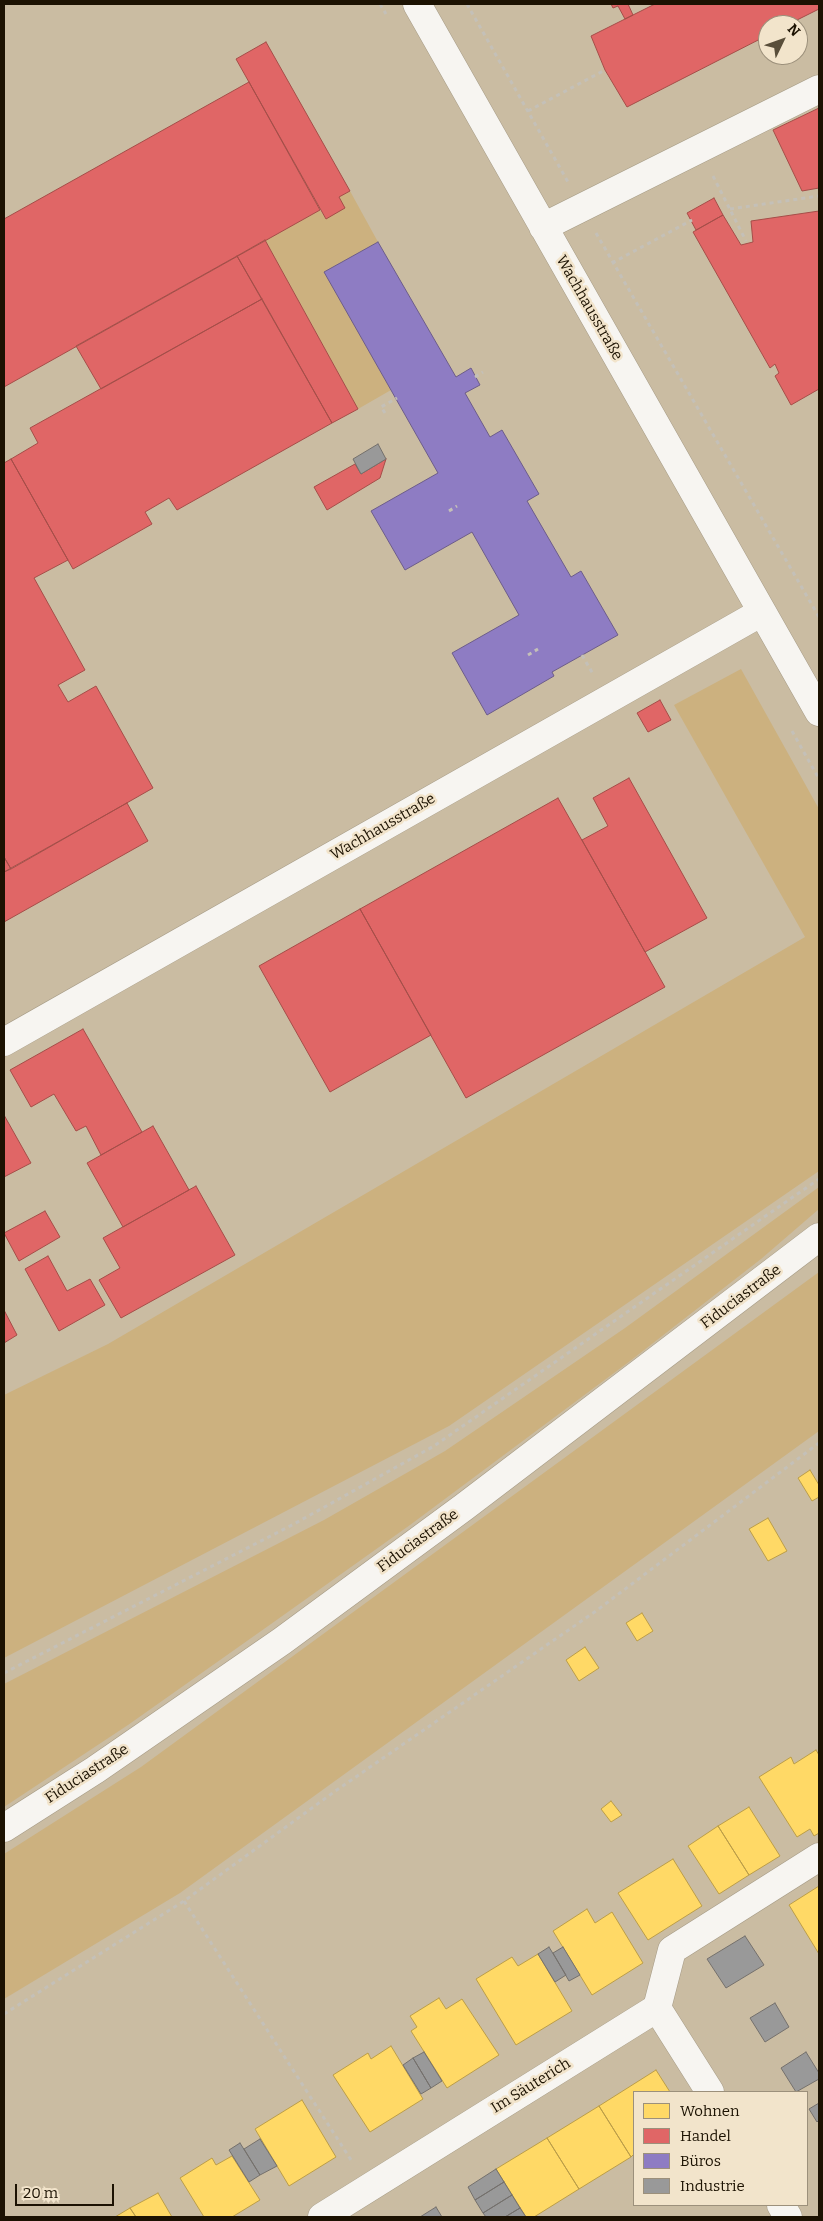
<!DOCTYPE html>
<html>
<head>
<meta charset="utf-8">
<style>
	body { margin:0 }
	#map { position:relative; width:823px; height:2221px; overflow:hidden; background:#cabca2; font-family:Bitter,serif }
	canvas { display:block }
	.frame { position:absolute; inset:0; border:5px solid #1c1202; pointer-events:none }
	.legend { position:absolute; left:633px; top:2091px; width:175px; height:115px; box-sizing:border-box; background:#f2e4cb; border:1px solid #9c907b; margin:0; padding:6px 9px; list-style:none; font-size:15px; color:#1c1202 }
	.legend li { display:flex; align-items:center; gap:10px; height:25px }
	.legend b { width:25px; border:1px solid #9c907b }
	.north { position:absolute; left:758px; top:15px; width:50px; height:50px; box-sizing:border-box; background:#f2e4cb; border:1px solid #9c907b; border-radius:50%; rotate:48deg; font-size:14px; font-weight:700; line-height:20px; text-align:center; color:#1c1202 }
	.north::after { content:''; display:block; margin:auto; width:18px; height:22px; background:#594e3a; clip-path:polygon(50% 0,100% 100%,50% 72%,0 100%) }
	.scale { position:absolute; left:15px; top:2184px; width:99px; height:22px; box-sizing:border-box; border:2px solid #1c1202; border-top:0; padding-left:6px; font-size:15px; line-height:18px; white-space:nowrap; color:#1c1202; -webkit-text-stroke:4px #f2e4cb; paint-order:stroke }
</style>
</head>
<body>
<div id="map">
<canvas width="823" height="2221"></canvas>
<div class="frame"></div>
<ul class="legend">
<li><b style="height:14px;background:#ffd966"></b>Wohnen</li>
<li><b style="height:14px;background:#e06666"></b>Handel</li>
<li><b style="height:14px;background:#8e7cc3"></b>Büros</li>
<li><b style="height:14px;background:#999"></b>Industrie</li>
</ul>
<div class="north">N</div>
<div class="scale">20 m</div>
</div>
<script>
const c = document.querySelector('canvas').getContext('2d');
c.lineJoin = 'round';
function paint(path, color) { c.fillStyle = color; c.fill(path, 'evenodd'); }
const shape = rows => new Path2D(rows.map(r => 'M' + r).join(''));
function strokePath(path, color, width, dash) { c.strokeStyle = color; c.lineWidth = width; c.lineCap = dash ? 'butt' : 'round'; c.setLineDash(dash || []); c.stroke(path); }
function drawText(font, color, halo, rows, align = 'center') {
  c.font = font + ' Bitter,serif'; c.lineWidth = 5; c.setLineDash([]); c.textBaseline = 'middle'; c.strokeStyle = halo; c.fillStyle = color; for (const [text, x, y, turn = 0] of rows) {
    c.save(); c.translate(x, y); c.rotate((+turn || 0) * Math.PI / 180); c.textAlign = isNaN(turn) ? turn : align; if (halo) c.strokeText(text, 0, 0); c.fillText(text, 0, 0); c.restore();
  }
}
paint(shape([
	[350,191,378,242,325,272,391,390,358,409,265,240,320,210,326,219,339,197],
	[741,669,819,809,819,1171,449,1426,4,1658,4,1395,108,1344,805,937,674,705],
	[819,1187,819,1209,761,1259,630,1361,410,1525,271,1624,128,1725,4,1807,4,1684,324,1520,445,1451,625,1328],
	[819,1272,819,1431,180,1893,4,1999,4,1854,141,1767]
]), '#ccb17f');
const homes = shape([
	[810,1470,819,1485,819,1497,812,1501,798,1478,810,1470],
	[768,1518,787,1551,768,1561,749,1529,768,1518],
	[642,1613,653,1631,637,1641,626,1623,642,1613],
	[585,1647,599,1668,579,1681,566,1660,585,1647],
	[816,1750,819,1755,819,1833,814,1836,810,1829,797,1837,759,1777,791,1757,794,1764,816,1750],
	[611,1801,622,1815,611,1822,601,1809,611,1801],
	[749,1807,780,1856,749,1875,718,1826,749,1807],
	[718,1826,749,1875,719,1894,688,1846,718,1826],
	[673,1859,702,1906,648,1940,618,1893,673,1859],
	[819,1886,819,1954,789,1905,819,1886],
	[587,1909,595,1923,612,1912,643,1963,592,1995,553,1931,587,1909],
	[538,1954,572,2011,516,2045,476,1979,512,1957,518,1966,538,1954],
	[439,1998,446,2009,462,1999,499,2055,447,2088,411,2031,417,2027,410,2016,439,1998],
	[391,2046,423,2099,370,2132,333,2075,368,2053,371,2059,391,2046],
	[656,2070,670,2092,634,2092,634,2154,631,2157,599,2106,656,2070],
	[302,2100,336,2157,289,2186,255,2129,302,2100],
	[599,2106,631,2157,579,2189,547,2138,599,2106],
	[547,2138,579,2189,534,2217,526,2217,496,2169,547,2138],
	[232,2156,260,2200,232,2217,204,2217,180,2178,212,2158,216,2165,232,2156],
	[158,2193,172,2217,136,2217,130,2208,158,2193],
	[130,2208,136,2217,115,2217,130,2208]
]);
paint(homes, '#ffd966');
strokePath(homes, '#bb9d48', 1);
const shops = shape([
	[611,4,628,4,633,15,625,19,618,6,613,8,611,4],
	[655,4,819,4,819,9,787,25,768,25,768,35,627,107,605,70,591,36,655,4],
	[266,42,350,191,339,197,345,208,326,219,236,59,266,42],
	[249,82,320,210,4,387,4,219,249,82],
	[819,108,819,188,802,191,773,130,819,108],
	[714,198,723,215,696,230,687,213,714,198],
	[819,211,819,389,791,405,775,376,779,373,775,364,770,368,693,232,723,215,741,245,753,242,751,221,819,211],
	[265,240,358,409,332,423,237,256,265,240],
	[237,256,262,299,101,389,76,346,237,256],
	[262,299,332,423,177,510,169,498,145,512,152,524,73,569,11,459,38,443,30,428,262,299],
	[11,459,68,560,34,578,85,670,58,685,68,702,96,686,153,788,11,869,4,857,4,463,11,459],
	[386,459,380,478,327,510,314,487,355,464,361,474,386,459],
	[660,700,671,720,648,732,637,713,660,700],
	[629,778,707,918,645,952,582,840,608,826,593,798,629,778],
	[558,798,665,987,466,1098,360,909,558,798],
	[127,803,148,841,4,922,4,872,127,803],
	[4,857,11,869,4,872,4,857],
	[360,909,431,1035,330,1092,259,966,360,909],
	[83,1029,142,1132,101,1155,86,1126,76,1131,54,1094,31,1107,10,1070,83,1029],
	[4,1115,31,1163,4,1177,4,1115],
	[153,1126,189,1190,123,1227,87,1163,153,1126],
	[196,1186,235,1255,121,1318,99,1280,120,1268,103,1238,196,1186],
	[45,1211,60,1237,19,1261,4,1233,45,1211],
	[48,1256,67,1291,90,1279,105,1305,59,1331,25,1269,48,1256],
	[4,1310,17,1335,4,1343,4,1310]
]);
paint(shops, '#e06666');
strokePath(shops, '#a54d48', 1);
const offices = shape([
	[378,242,456,377,471,368,480,385,465,393,490,437,502,430,539,494,527,501,571,577,581,571,618,635,552,672,554,676,487,715,452,653,519,615,472,532,405,570,371,511,438,473,324,272,378,242]
]);
paint(offices, '#8e7cc3');
strokePath(offices, '#6c5c89', 1);
const industry = shape([
	[378,444,386,459,361,474,353,459,378,444],
	[745,1936,764,1965,726,1988,707,1959,745,1936],
	[549,1947,566,1975,555,1982,538,1954,549,1947],
	[563,1947,580,1975,569,1981,553,1953,563,1947],
	[775,2003,789,2027,765,2042,750,2018,775,2003],
	[424,2052,442,2081,431,2088,413,2058,424,2052],
	[806,2052,819,2073,819,2079,796,2092,781,2068,806,2052],
	[413,2058,431,2088,421,2094,403,2065,413,2058],
	[819,2103,819,2120,817,2122,809,2109,819,2103],
	[260,2139,277,2166,260,2175,244,2149,260,2139],
	[240,2143,260,2175,249,2182,229,2150,240,2143],
	[496,2169,504,2182,475,2200,468,2187,496,2169],
	[504,2182,512,2195,483,2213,475,2200,504,2182],
	[512,2195,520,2208,505,2217,486,2217,483,2213,512,2195],
	[436,2207,442,2217,420,2217,436,2207],
	[520,2208,526,2217,505,2217,520,2208]
]);
paint(industry, '#999');
strokePath(industry, '#74706c', 1);
const minor = shape([
	[417,4,819,712],
	[543,227,819,89],
	[4,1042,762,612],
	[657,2008,672,1950,819,1857],
	[781,2205,788,2217],
	[322,2217,657,2008,710,2092]
]);
const major = shape([
	[4,1828,95,1770,282,1641,464,1507,819,1237]
]);
strokePath(minor, '#a59a85', 29);
strokePath(major, '#a59a85', 29);
strokePath(shape([
	[380,4,386,14],
	[467,4,568,182],
	[528,111,605,70],
	[713,176,746,241],
	[730,209,819,196],
	[596,233,819,617],
	[612,263,692,220],
	[475,377,483,372],
	[385,413,381,407,397,398],
	[449,511,457,506],
	[528,655,538,649],
	[582,655,593,674],
	[792,731,819,779],
	[4,1673,294,1524,434,1446,819,1179],
	[184,1901,353,2163],
	[4,2014,184,1901,334,1792,596,1611,819,1443]
]), '#c4c0b8', 3, [4, 4]);
strokePath(minor, '#f7f5f1', 28);
strokePath(major, '#f7f5f1', 28);
drawText('15px', '#1c1202', '#f2e4cb', [
	["Wachhausstraße",589,308,60],
	["Wachhausstraße",383,827,-30],
	["Fiduciastraße",741,1297,-37],
	["Fiduciastraße",418,1541,-36],
	["Fiduciastraße",87,1774,-33],
	["Im Säuterich",531,2086,-32]
]);
</script>
</body>
</html>
